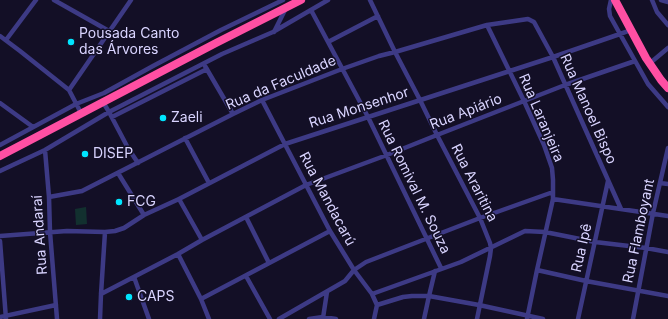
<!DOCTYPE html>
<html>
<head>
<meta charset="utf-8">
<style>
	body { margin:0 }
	canvas { display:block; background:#130f26 }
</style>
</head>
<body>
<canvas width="668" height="319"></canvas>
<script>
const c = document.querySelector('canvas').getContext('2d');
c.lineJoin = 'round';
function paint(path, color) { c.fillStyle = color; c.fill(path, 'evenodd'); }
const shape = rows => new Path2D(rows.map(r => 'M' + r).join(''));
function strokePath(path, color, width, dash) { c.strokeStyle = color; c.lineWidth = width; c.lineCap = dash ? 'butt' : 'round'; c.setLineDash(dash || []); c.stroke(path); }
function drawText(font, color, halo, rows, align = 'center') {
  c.font = font + ' Inter,sans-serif'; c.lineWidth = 3; c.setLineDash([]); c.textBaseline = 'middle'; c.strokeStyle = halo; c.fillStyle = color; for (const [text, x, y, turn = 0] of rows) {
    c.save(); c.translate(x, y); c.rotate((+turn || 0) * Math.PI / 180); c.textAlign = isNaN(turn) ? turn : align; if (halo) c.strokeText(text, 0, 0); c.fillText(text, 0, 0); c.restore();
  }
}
paint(shape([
	[86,207,87,224,76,225,75,209]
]), '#12302f');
strokePath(shape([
	[54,0,109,31],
	[370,0,395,52,420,100,437,135,480,218,490,243,491,248,490,256,477,319],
	[611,0,609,9,610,16,620,34,648,84,668,107],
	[652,0,657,12,668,25],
	[661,0,668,2],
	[311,10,368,117,441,268],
	[487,25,524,101,544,145,552,168,553,180,553,199,537,270,527,319],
	[274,32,285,10],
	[0,36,20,51,69,90],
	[6,40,36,0],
	[328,42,378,16],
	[649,64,668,48],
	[205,66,233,114],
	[262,100,330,231,354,270,372,294,377,305],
	[103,102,109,112,128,148,138,163],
	[0,103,33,127],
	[81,113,69,90,131,0],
	[112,117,207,69],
	[185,138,209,183],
	[0,145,76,104,104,93,153,66,221,30,283,0],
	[45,150,49,197,50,232,57,319],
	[0,171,45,150,109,112,222,54,273,32,328,0],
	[118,173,144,215],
	[660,183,668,184],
	[49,197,82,191,233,114,262,100,342,69,379,56,395,52,487,25,528,19,534,22,553,57,621,209],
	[179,199,202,240],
	[553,199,668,216],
	[246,217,269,263],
	[0,236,67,231,105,232,115,231,124,228,144,215,179,199,285,144,553,57,620,34,631,30],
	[0,241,6,319],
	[178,254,201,299,209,319],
	[537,270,586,281,668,296],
	[246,276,270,319],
	[134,277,149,319],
	[101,294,178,254,202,240,306,185,387,155,437,135,565,85,635,61],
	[372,294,461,262,525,231,545,232,595,242,646,248,668,252],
	[201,299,330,231],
	[377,305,403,297,412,296,429,296,479,305,543,319],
	[0,317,56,305],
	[323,318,327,292],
	[100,319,101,294,105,232],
	[279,319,345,281,354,270,366,262,480,218,553,192],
	[309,319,323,317,336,319],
	[374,319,377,305],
	[424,319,429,296,435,271],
	[578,319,608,181],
	[633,319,653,213,668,148]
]), '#3d3a85', 4.5);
strokePath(shape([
	[615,0,646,58,661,80,668,88],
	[0,156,216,43,301,0]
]), '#ff4fa3', 8);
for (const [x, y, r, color] of [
	[71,42,4,"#00e5ff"],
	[163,118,4,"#00e5ff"],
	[85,154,4,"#00e5ff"],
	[119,202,4,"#00e5ff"],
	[129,297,4,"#00e5ff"]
]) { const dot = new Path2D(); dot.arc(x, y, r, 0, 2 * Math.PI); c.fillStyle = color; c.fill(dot); strokePath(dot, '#130f26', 1.5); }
drawText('14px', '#d9d4ff', '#130f26', [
	["Pousada Canto",79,34],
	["das Árvores",79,50],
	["Zaeli",171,118],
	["DISEP",93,154],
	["FCG",127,202],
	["CAPS",137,297]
], 'left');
drawText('14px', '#d9d4ff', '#130f26', [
	["Rua da Faculdade",281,83,-23],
	["Rua Monsenhor",359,108,-18],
	["Rua Manoel Bispo",588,109,66],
	["Rua Apiário",466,112,-21],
	["Rua Laranjeira",541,118,67],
	["Rua Araritina",474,183,63],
	["Rua Romival M. Souza",414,187,64],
	["Rua Mandacarú",327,199,62],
	["Rua Flamboyant",639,231,-78],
	["Rua Andaraí",40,235,-94],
	["Rua Ipê",582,248,-77]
]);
</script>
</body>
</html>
